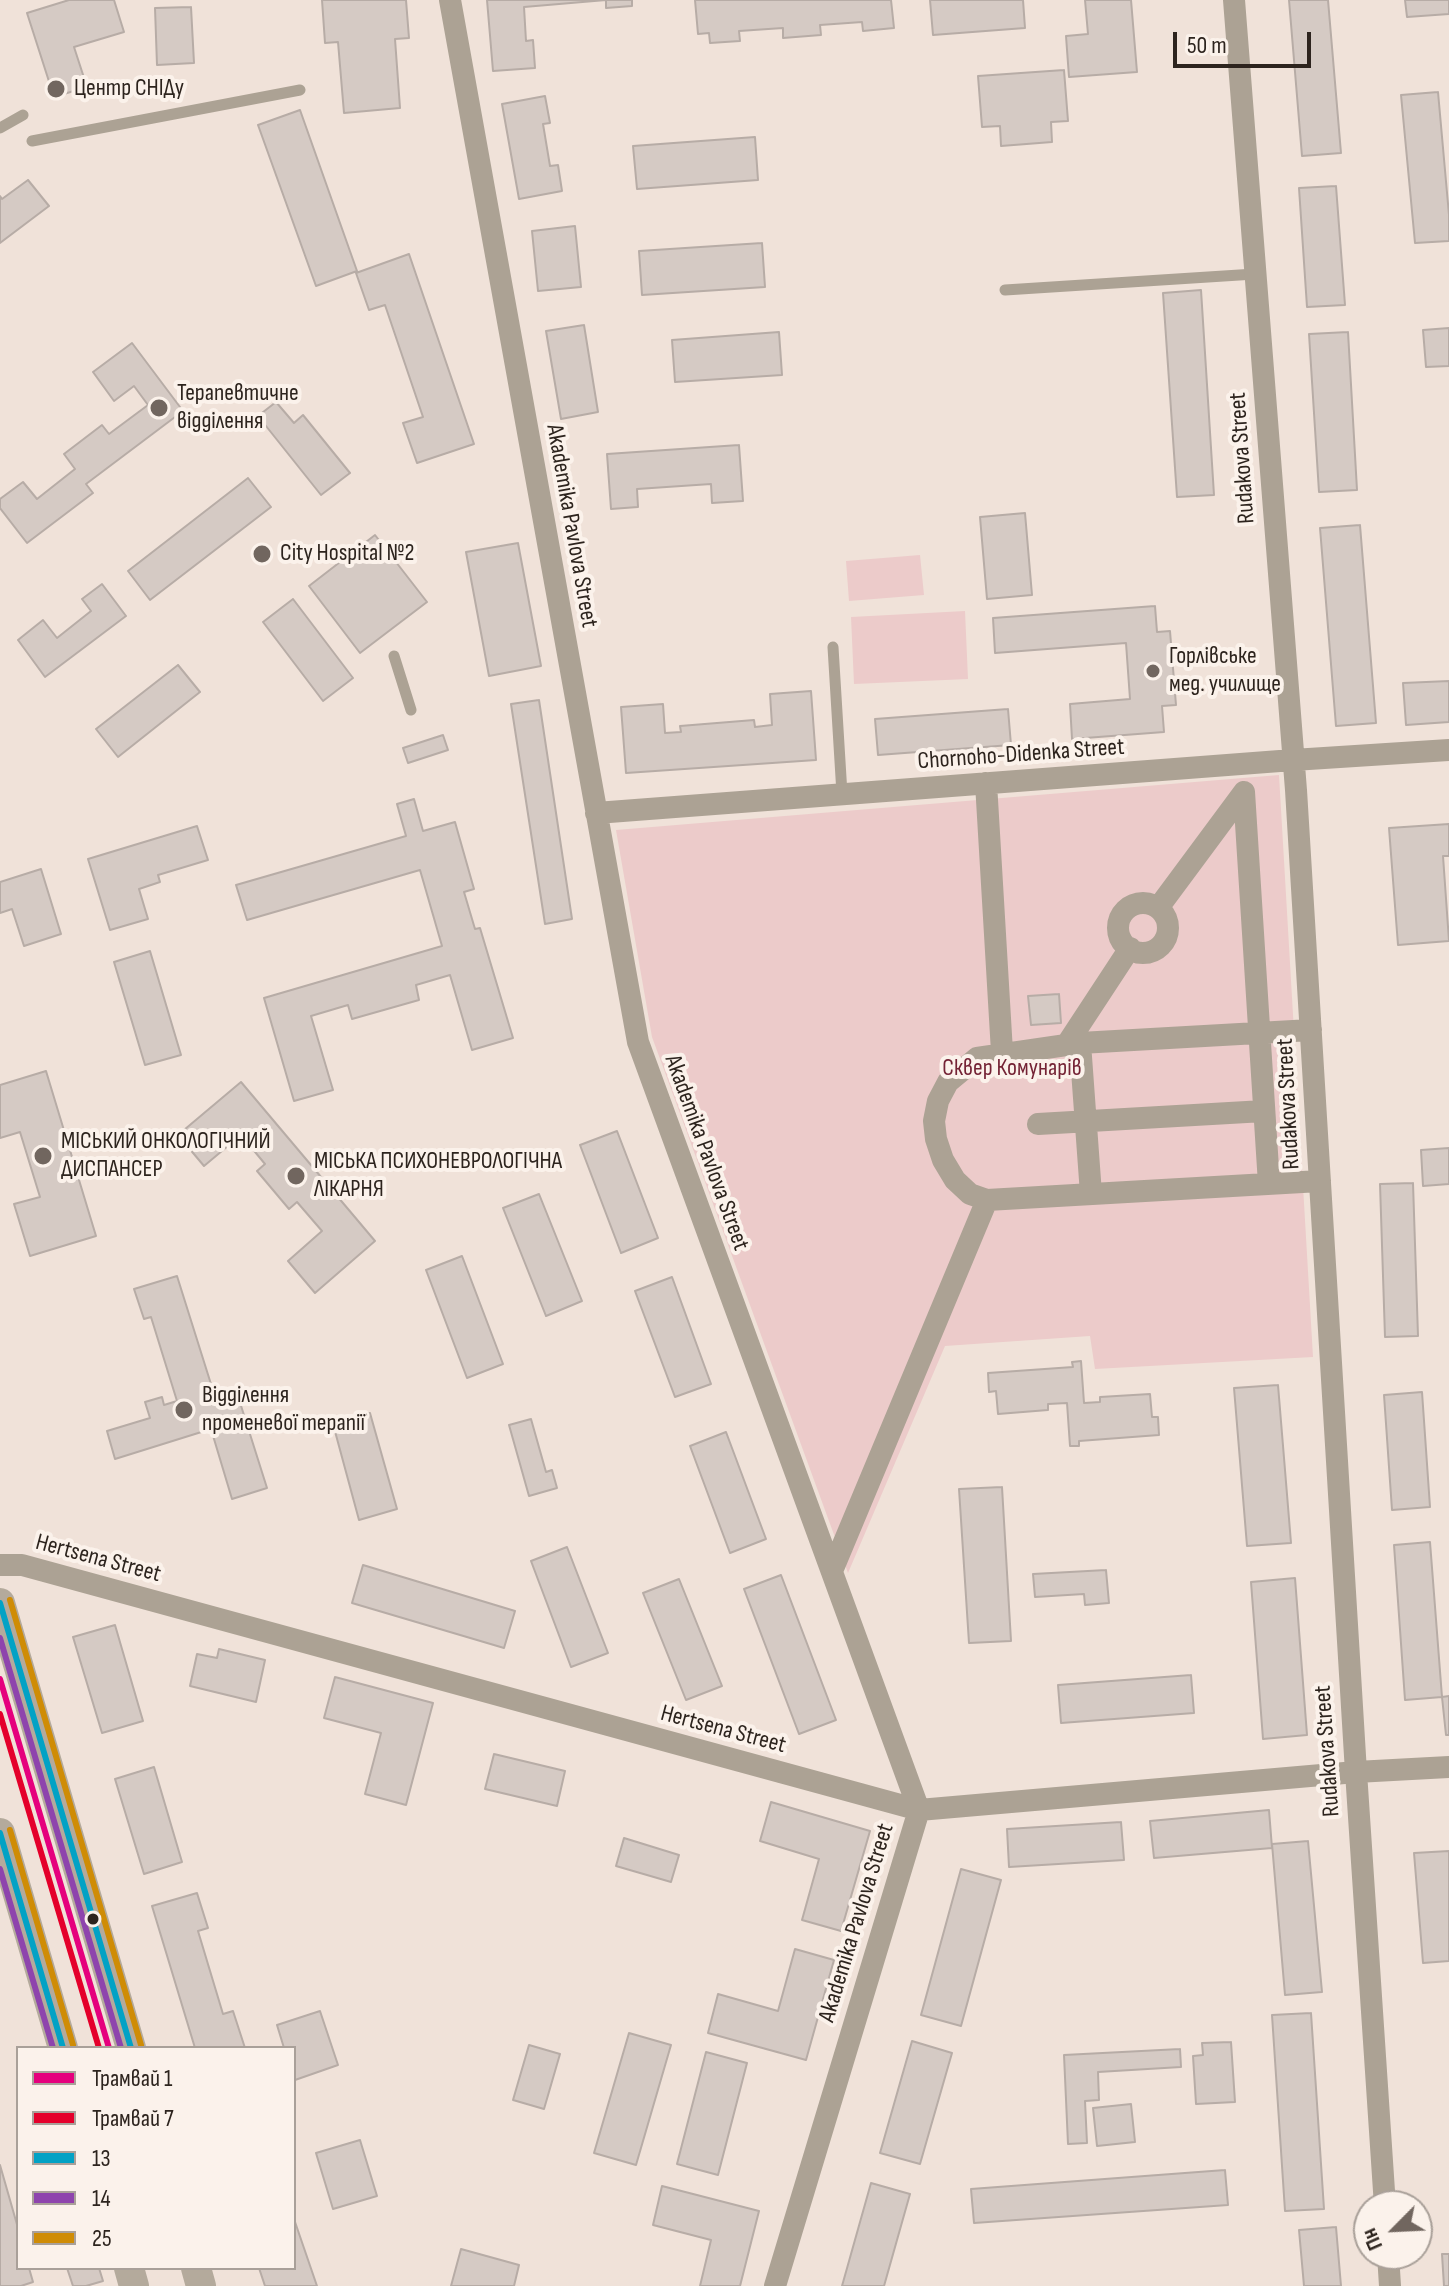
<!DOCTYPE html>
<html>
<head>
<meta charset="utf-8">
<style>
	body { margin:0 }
	#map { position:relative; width:1449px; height:2286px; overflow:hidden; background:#f0e2d9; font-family:"Sofia Sans Condensed",sans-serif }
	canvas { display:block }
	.legend { position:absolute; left:16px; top:2046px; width:280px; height:224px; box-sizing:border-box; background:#fbf2eb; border:2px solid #a9a099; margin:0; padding:10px 14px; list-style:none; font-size:24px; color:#2d241e }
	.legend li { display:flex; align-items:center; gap:16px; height:40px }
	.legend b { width:40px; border:2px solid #a9a099 }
	.north { position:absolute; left:1353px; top:2190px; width:80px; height:80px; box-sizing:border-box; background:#fbf2eb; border:2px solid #a9a099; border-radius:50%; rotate:246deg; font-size:22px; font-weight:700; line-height:32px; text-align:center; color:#2d241e }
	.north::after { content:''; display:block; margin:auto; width:28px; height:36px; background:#71665f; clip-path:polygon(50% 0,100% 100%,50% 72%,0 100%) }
	.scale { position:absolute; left:1173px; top:32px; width:138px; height:36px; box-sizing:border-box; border:4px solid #2d241e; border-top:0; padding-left:10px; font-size:24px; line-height:28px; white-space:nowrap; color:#2d241e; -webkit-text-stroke:6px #fbf2eb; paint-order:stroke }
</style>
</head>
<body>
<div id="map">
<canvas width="1449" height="2286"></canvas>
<ul class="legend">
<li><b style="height:10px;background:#e5007d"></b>Трамвай 1</li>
<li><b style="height:10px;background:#e4002b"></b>Трамвай 7</li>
<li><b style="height:10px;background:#02a2c5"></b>13</li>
<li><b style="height:10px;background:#8e44ad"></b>14</li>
<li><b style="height:10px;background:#cf8c06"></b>25</li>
</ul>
<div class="north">Пн</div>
<div class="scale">50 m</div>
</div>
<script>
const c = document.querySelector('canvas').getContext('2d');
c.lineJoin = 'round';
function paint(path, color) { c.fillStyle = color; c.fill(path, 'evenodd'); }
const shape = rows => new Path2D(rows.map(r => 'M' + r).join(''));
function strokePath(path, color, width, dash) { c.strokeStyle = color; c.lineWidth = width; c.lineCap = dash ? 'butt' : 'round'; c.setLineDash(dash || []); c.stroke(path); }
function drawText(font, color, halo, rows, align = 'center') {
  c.font = font + ' "Sofia Sans Condensed",sans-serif'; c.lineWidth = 8; c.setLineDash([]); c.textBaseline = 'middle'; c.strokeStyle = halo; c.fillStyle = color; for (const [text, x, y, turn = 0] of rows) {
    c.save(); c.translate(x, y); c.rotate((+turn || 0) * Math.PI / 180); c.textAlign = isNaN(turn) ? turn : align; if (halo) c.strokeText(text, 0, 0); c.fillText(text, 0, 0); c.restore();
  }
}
paint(shape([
	[920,555,924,595,849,601,846,561],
	[965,611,968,679,854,684,851,617],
	[1279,775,1313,1357,1095,1369,1090,1336,945,1346,848,1573,652,1037,616,830]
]), '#eccbca');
const building = shape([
	[69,0,114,0,124,32,74,47,87,87,54,97,27,13,69,0],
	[322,0,406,0,409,38,395,39,400,108,344,113,338,42,325,43,322,0],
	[487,0,632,0,632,6,606,8,606,0,524,7,526,41,533,40,535,68,493,71,487,0],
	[695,0,891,0,894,28,863,31,862,22,820,25,821,35,783,38,783,28,739,31,740,41,710,43,709,33,698,34,695,0],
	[930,0,1023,0,1025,28,933,35,930,0],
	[1085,0,1131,0,1137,72,1069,77,1066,36,1088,34,1085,0],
	[1289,0,1328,0,1341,153,1302,156,1289,0],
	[1405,0,1449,0,1449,14,1407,17,1405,0],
	[191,7,194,63,157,65,155,8,191,7],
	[1064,70,1068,121,1051,122,1052,142,1001,146,1000,126,982,127,978,76,1064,70],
	[1438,92,1449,215,1449,241,1415,243,1401,95,1438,92],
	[545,96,550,123,543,124,550,166,558,165,562,191,519,199,502,104,545,96],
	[300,110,357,271,316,286,258,125,300,110],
	[755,137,758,180,637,189,633,146,755,137],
	[28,180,49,206,0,243,0,196,2,199,28,180],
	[1336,186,1345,305,1307,307,1299,188,1336,186],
	[575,226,581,287,538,291,532,231,575,226],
	[762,243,765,287,642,295,639,251,762,243],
	[409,254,474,444,417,463,403,423,423,417,385,305,369,310,356,273,409,254],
	[1201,290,1214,495,1177,497,1163,293,1201,290],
	[584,325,598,412,561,419,546,331,584,325],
	[1449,328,1449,366,1426,367,1423,330,1449,328],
	[779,332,782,375,675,382,672,340,779,332],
	[1348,332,1357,490,1319,492,1309,334,1348,332],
	[132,343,183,411,86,484,93,493,27,543,0,508,0,499,23,482,37,499,75,469,64,454,102,425,109,434,148,405,134,386,114,401,93,372,132,343],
	[276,402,294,423,303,415,350,473,321,495,258,416,276,402],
	[739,445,743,501,712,503,711,484,637,489,638,507,611,509,607,454,739,445],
	[248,478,271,507,150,600,128,571,248,478],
	[1025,513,1032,595,987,599,980,517,1025,513],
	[1360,525,1376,723,1336,726,1320,528,1360,525],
	[375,535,427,602,360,653,309,586,375,535],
	[518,543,541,666,489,676,466,552,518,543],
	[102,584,126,616,45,677,18,640,43,620,57,638,91,611,82,599,102,584],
	[293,599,353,678,323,701,263,622,293,599],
	[1155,606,1157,632,1170,631,1176,705,1162,706,1164,732,1072,739,1070,704,1130,699,1126,643,995,653,993,618,1155,606],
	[178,665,200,692,118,757,96,729,178,665],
	[1449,681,1449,722,1406,725,1403,683,1449,681],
	[811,691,816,760,626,773,621,707,663,704,665,733,681,732,680,726,754,720,755,727,772,725,770,694,811,691],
	[539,700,572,919,545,924,511,704,539,700],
	[1008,709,1011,745,878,755,875,719,1008,709],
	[443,735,448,750,408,763,403,748,443,735],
	[414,799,423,831,455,822,474,889,464,892,475,929,480,928,513,1038,472,1050,450,975,416,985,419,1000,352,1019,348,1005,311,1016,333,1090,294,1101,264,998,442,946,420,870,247,920,236,885,406,836,397,804,414,799],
	[1449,824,1449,856,1443,856,1449,941,1398,945,1389,828,1449,824],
	[197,826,208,860,158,875,160,882,139,889,148,919,110,930,88,859,197,826],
	[41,869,61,934,24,946,12,909,0,913,0,882,41,869],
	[150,951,181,1055,145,1065,114,962,150,951],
	[1059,994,1061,1023,1031,1025,1028,996,1059,994],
	[46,1071,96,1236,30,1256,14,1204,40,1197,20,1132,0,1138,0,1085,46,1071],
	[241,1082,375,1241,315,1293,288,1261,322,1231,297,1202,289,1209,257,1171,265,1164,241,1135,204,1166,178,1135,241,1082],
	[617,1131,658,1238,621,1253,580,1145,617,1131],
	[1449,1148,1449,1184,1423,1186,1421,1150,1449,1148],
	[1413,1183,1418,1336,1385,1337,1380,1184,1413,1183],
	[539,1194,582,1301,546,1316,503,1208,539,1194],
	[462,1256,503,1364,467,1378,426,1270,462,1256],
	[177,1276,216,1400,237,1393,267,1488,232,1499,211,1429,115,1459,107,1431,150,1418,145,1402,162,1397,164,1405,177,1401,151,1317,144,1319,134,1289,177,1276],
	[672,1277,711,1384,675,1397,635,1291,672,1277],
	[1081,1361,1084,1403,1100,1402,1100,1397,1150,1394,1152,1417,1158,1417,1159,1435,1079,1441,1079,1446,1070,1446,1067,1403,1048,1404,1048,1410,998,1414,996,1391,989,1392,988,1373,1073,1367,1072,1362,1081,1361],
	[1278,1385,1291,1543,1247,1546,1234,1388,1278,1385],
	[1422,1392,1430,1507,1392,1510,1384,1395,1422,1392],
	[370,1413,397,1509,359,1520,333,1424,370,1413],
	[531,1419,546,1472,552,1470,557,1488,529,1496,509,1425,531,1419],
	[726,1432,766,1539,730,1553,690,1446,726,1432],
	[1002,1487,1011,1641,969,1643,959,1489,1002,1487],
	[1430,1542,1442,1697,1405,1700,1394,1545,1430,1542],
	[567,1547,608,1653,571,1667,531,1561,567,1547],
	[363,1565,515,1611,504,1648,352,1603,363,1565],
	[1106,1570,1109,1603,1085,1605,1084,1594,1035,1597,1033,1574,1106,1570],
	[781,1575,836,1720,799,1734,744,1589,781,1575],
	[1295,1578,1307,1735,1263,1739,1251,1582,1295,1578],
	[679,1579,722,1686,686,1700,643,1593,679,1579],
	[115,1625,143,1721,102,1733,73,1637,115,1625],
	[219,1649,265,1660,256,1702,190,1686,197,1654,217,1658,219,1649],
	[1191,1675,1194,1713,1061,1723,1058,1685,1191,1675],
	[335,1677,433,1703,406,1805,365,1794,381,1733,324,1718,335,1677],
	[1449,1696,1449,1735,1446,1735,1442,1697,1449,1696],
	[494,1754,565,1771,557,1806,485,1789,494,1754],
	[154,1767,182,1862,144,1874,115,1779,154,1767],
	[771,1802,870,1831,841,1931,802,1920,819,1859,760,1841,771,1802],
	[1269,1810,1272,1848,1154,1858,1150,1821,1269,1810],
	[1121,1822,1124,1860,1009,1867,1007,1829,1121,1822],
	[624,1838,679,1855,671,1882,616,1866,624,1838],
	[1308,1841,1322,1992,1285,1995,1272,1844,1308,1841],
	[1449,1851,1449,1961,1423,1963,1414,1853,1449,1851],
	[961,1869,1001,1880,961,2026,921,2015,961,1869],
	[197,1893,208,1928,198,1931,223,2014,233,2011,245,2048,195,2048,152,1906,197,1893],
	[795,1949,834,1960,806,2060,708,2033,718,1994,778,2011,795,1949],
	[320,2011,338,2065,295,2080,294,2048,284,2048,277,2025,320,2011],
	[1311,2013,1324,2209,1285,2211,1272,2015,1311,2013],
	[629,2033,671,2045,636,2165,594,2153,629,2033],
	[912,2041,952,2053,920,2164,880,2153,912,2041],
	[1231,2042,1235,2102,1196,2104,1193,2056,1203,2055,1202,2043,1231,2042],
	[529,2045,560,2054,544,2109,513,2100,529,2045],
	[1180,2049,1181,2067,1098,2072,1099,2100,1085,2101,1087,2143,1068,2144,1064,2055,1180,2049],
	[706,2052,747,2063,718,2175,677,2164,706,2052],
	[1131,2104,1135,2142,1097,2146,1093,2108,1131,2104],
	[360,2140,377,2196,333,2209,316,2153,360,2140],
	[0,2165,18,2228,18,2268,29,2268,33,2282,21,2286,0,2286,0,2165],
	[1225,2170,1228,2205,974,2223,971,2189,1225,2170],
	[871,2183,910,2194,884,2286,842,2286,871,2183],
	[662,2186,759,2211,740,2286,700,2286,711,2240,653,2225,662,2186],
	[294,2219,317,2286,265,2286,259,2268,294,2268,294,2219],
	[1336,2227,1341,2286,1304,2286,1299,2230,1336,2227],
	[461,2249,519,2265,514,2286,451,2286,461,2249],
	[1442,2254,1449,2254,1449,2286,1444,2286,1442,2254],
	[67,2268,99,2268,103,2281,86,2286,73,2286,67,2268]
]);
paint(building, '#d5cac4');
strokePath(building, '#b7aca6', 2);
strokePath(shape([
	[0,128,23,115],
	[32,141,300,90],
	[1005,290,1255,274],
	[833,647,842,794],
	[394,656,411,710]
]), '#aca294', 11);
strokePath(shape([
	[450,0,638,1042,919,1810,775,2286],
	[1234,0,1296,790,1356,1772,1385,2206],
	[986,783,1002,1052],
	[1244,792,1269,1184],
	[596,813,1293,760,1449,750],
	'1118 928a25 25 0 1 1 50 0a25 25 0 1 1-50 0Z',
	[1158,908,1244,792],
	[1311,1030,1080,1043,977,1058,948,1082,938,1101,934,1121,936,1139,943,1160,955,1180,970,1194,987,1200,1320,1181],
	[1080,1043,1091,1194],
	[1067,1044,1130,948],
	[1038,1124,1264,1111],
	[0,1565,22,1565,919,1810,1356,1772,1449,1767],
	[832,1571,987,1200],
	[1388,2254,1390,2286]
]), '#aca294', 22);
strokePath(shape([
	[0,1603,131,2048],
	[0,1833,63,2048],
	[129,2268,134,2286],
	[196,2268,201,2286]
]), '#b4aa9c', 30);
strokePath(shape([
	[0,1603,131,2048],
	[0,1833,63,2048]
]), '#02a2c5', 6);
strokePath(shape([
	[0,1638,121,2048],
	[0,1869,53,2048]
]), '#8e44ad', 6);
strokePath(shape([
	[10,1600,141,2045],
	[10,1830,73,2045]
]), '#cf8c06', 6);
strokePath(shape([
	[0,1679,109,2048]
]), '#e5007d', 6);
strokePath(shape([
	[0,1714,99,2048]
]), '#e4002b', 6);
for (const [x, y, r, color] of [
	[56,89,10,"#71665f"],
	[159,408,10,"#71665f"],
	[262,554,10,"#71665f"],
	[1153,671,8,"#71665f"],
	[43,1156,10,"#71665f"],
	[296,1176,10,"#71665f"],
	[184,1410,10,"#71665f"],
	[93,1919,7,"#2d241e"]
]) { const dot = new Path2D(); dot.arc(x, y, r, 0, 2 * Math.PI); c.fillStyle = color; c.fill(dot); strokePath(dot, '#fbf2eb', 3); }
drawText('24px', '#2d241e', '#fbf2eb', [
	["Центр СНІДу",74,89],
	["Терапевтичне",177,394],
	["відділення",177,422],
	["City Hospital №2",280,554],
	["Горлівське",1169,657],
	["мед. училище",1169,685],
	["МІСЬКИЙ ОНКОЛОГІЧНИЙ",61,1142],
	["ДИСПАНСЕР",61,1170],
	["МІСЬКА ПСИХОНЕВРОЛОГІЧНА",314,1162],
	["ЛІКАРНЯ",314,1190],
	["Відділення",202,1396],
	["променевої терапії",202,1424]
], 'left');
drawText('24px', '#2d241e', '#fbf2eb', [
	["Rudakova Street",1243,458,-94],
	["Akademika Pavlova Street",571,526,80],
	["Chornoho-Didenka Street",1021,755,-4],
	["Rudakova Street",1289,1104,-93],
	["Akademika Pavlova Street",706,1153,70],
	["Hertsena Street",98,1559,15],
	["Hertsena Street",723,1730,15],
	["Rudakova Street",1328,1751,-94],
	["Akademika Pavlova Street",857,1923,-73]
]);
drawText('24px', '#742335', '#fbf2eb', [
	["Сквер Комунарів",1012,1069]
]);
</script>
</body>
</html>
